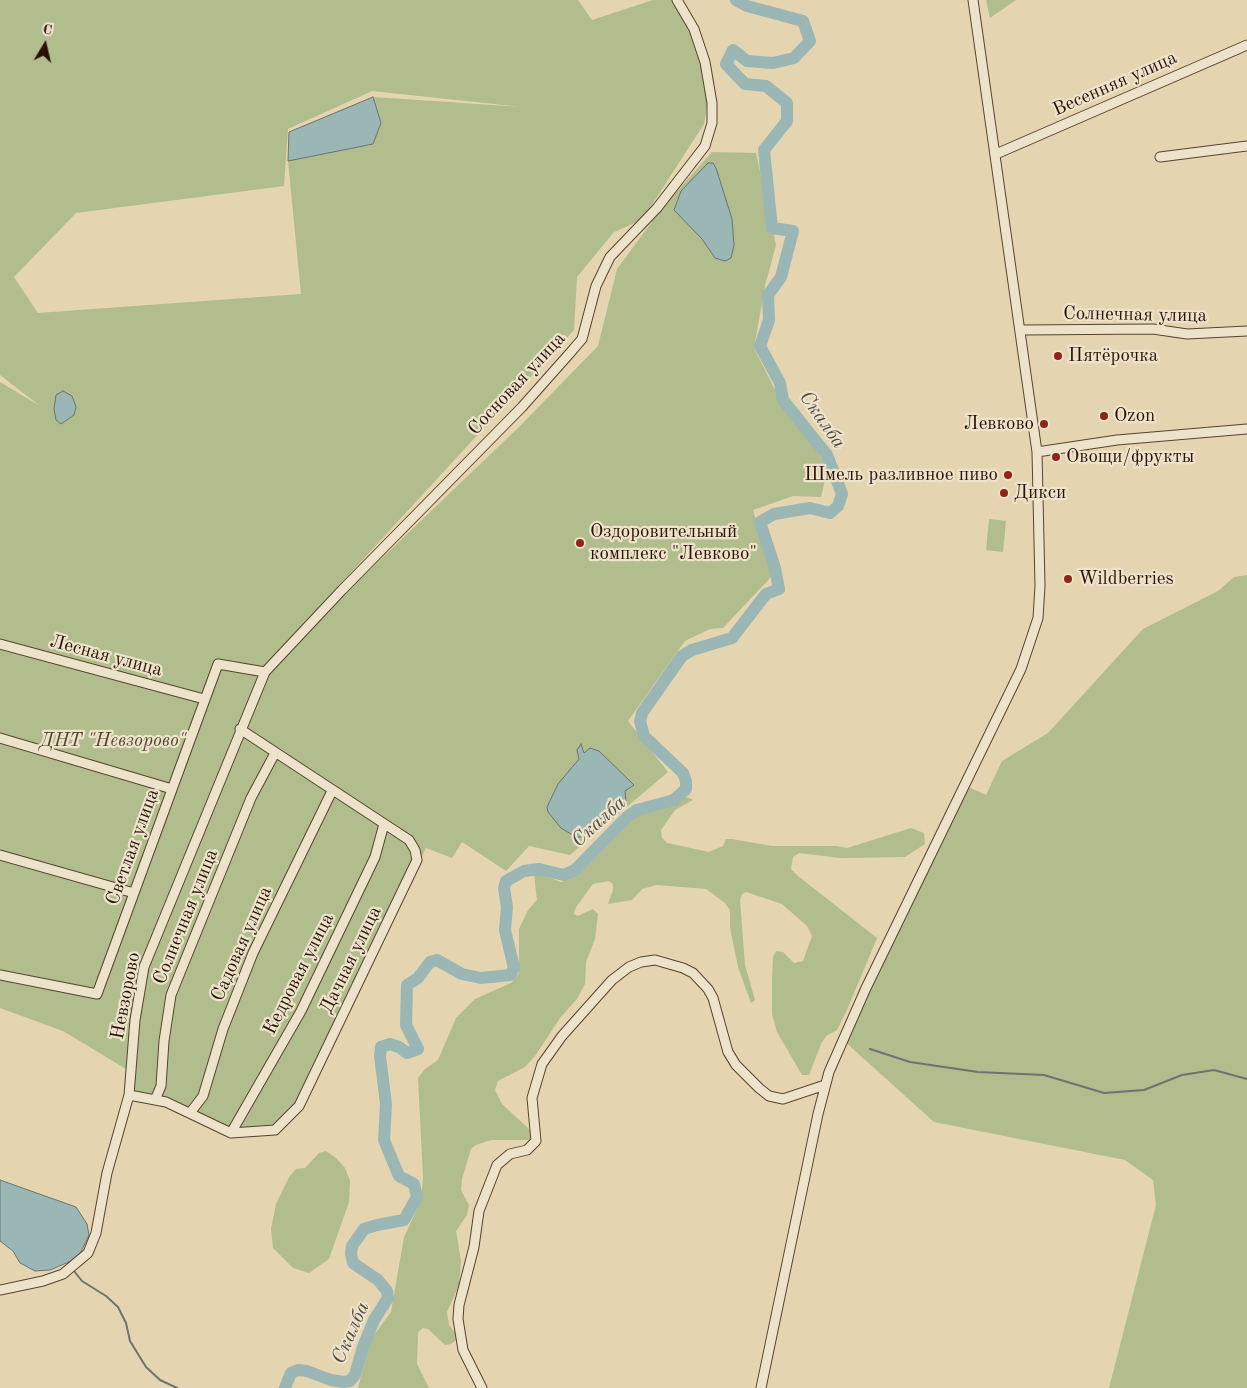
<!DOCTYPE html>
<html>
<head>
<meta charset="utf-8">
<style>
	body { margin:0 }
	#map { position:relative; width:1247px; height:1388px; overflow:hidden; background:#e4d4af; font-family:"Old Standard TT",serif }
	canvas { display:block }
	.north { position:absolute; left:20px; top:20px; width:50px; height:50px; -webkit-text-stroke:4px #ede3cb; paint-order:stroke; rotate:9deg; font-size:14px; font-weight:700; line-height:20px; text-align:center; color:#291205 }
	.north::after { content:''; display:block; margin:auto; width:18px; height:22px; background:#291205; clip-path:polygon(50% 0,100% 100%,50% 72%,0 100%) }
</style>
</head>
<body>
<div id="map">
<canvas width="1247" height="1388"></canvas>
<div class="north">С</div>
</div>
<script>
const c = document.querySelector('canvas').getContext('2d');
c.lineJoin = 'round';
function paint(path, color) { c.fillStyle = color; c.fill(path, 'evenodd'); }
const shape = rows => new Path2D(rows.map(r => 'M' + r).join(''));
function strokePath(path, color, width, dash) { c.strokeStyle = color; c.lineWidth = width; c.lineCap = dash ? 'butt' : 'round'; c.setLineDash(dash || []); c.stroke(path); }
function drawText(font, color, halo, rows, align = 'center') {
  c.font = font + ' "Old Standard TT",serif'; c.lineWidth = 4.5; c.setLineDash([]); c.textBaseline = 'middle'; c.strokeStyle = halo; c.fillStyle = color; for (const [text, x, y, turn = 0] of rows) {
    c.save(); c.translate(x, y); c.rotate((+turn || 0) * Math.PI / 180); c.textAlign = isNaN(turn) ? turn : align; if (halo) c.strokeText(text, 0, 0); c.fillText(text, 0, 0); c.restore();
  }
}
paint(shape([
	[0,0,578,0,592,20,653,0,673,0,689,26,702,62,709,96,704,124,642,220,614,232,577,277,574,330,263,668,265,670,519,427,598,346,617,269,662,208,712,152,756,153,776,245,765,286,754,348,774,388,828,468,821,497,793,496,753,510,772,576,723,628,710,629,685,641,628,721,668,772,570,855,529,846,506,871,462,842,452,858,426,848,302,1102,269,1132,241,1136,172,1103,136,1093,131,1072,63,1031,0,1008,0,382,40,406,0,375],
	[372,91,522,107,373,97,289,132,288,161,301,294,38,313,14,277,76,213,284,186,288,129],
	[986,0,1016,0,990,18],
	[989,519,1006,521,1003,552,986,550],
	[1247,575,1247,1388,1109,1388,1156,1205,1153,1180,1125,1160,934,1122,842,1039,964,785,986,795,1002,761,1048,733,1143,629,1218,591,1234,577],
	[687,797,693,800,675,810,661,830,662,838,667,843,709,852,723,846,726,839,732,839,772,846,836,846,847,848,911,828,924,833,925,844,905,857,840,858,799,853,793,857,791,869,798,876,877,938,847,1010,837,1030,826,1036,821,1044,809,1075,802,1075,777,1032,772,1014,772,978,773,957,776,951,783,952,794,963,803,961,812,936,807,926,782,904,746,892,742,894,740,900,745,965,755,1000,751,1003,738,967,730,928,730,910,725,903,706,889,657,885,642,889,632,900,608,904,613,890,613,884,609,881,593,884,576,907,574,914,578,916,593,909,598,914,595,939,586,962,585,984,577,999,560,1018,535,1056,525,1067,498,1081,495,1090,502,1104,528,1128,532,1134,530,1140,491,1140,476,1145,471,1149,462,1179,461,1190,469,1205,467,1215,456,1231,461,1261,459,1285,447,1312,449,1325,456,1334,456,1340,451,1344,445,1345,428,1329,423,1328,418,1332,417,1364,429,1388,358,1388,371,1339,391,1312,404,1237,419,1205,422,1191,423,1177,418,1078,425,1069,438,1060,456,1018,475,999,511,983,519,973,519,929,528,910,537,900,534,875,537,873,561,882,568,880,579,873,601,852,632,818,645,812,659,810],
	[326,1151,336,1158,345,1168,350,1181,349,1202,329,1259,309,1273,293,1268,273,1248,271,1229,276,1204,289,1177,296,1169,305,1168,319,1153]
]), '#b1bd8d');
const water = shape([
	[373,97,381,123,373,144,288,161,289,132,373,97],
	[708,163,713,163,716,168,732,219,734,245,731,258,725,261,715,258,702,239,674,210,681,191,708,163],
	[63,391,72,396,76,407,74,415,61,424,56,420,54,409,56,395,63,391],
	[581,744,584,753,590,748,599,751,634,785,625,791,626,801,617,803,614,808,596,822,584,837,576,837,561,828,548,812,547,807,558,784,579,759,577,750,581,744],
	[0,1180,76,1207,87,1224,89,1235,80,1254,69,1262,50,1270,35,1271,20,1263,13,1251,0,1241,0,1180]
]);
paint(water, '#9ab6b5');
strokePath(water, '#6d746f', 1);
strokePath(shape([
	[870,1049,910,1062,978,1072,1044,1075,1104,1093,1144,1090,1182,1075,1214,1070,1247,1079],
	[74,1271,82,1281,106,1296,118,1307,126,1323,130,1341,146,1367,160,1380,177,1388]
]), '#6d746f', 2);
strokePath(shape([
	[285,1388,291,1373,298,1370,307,1371,331,1380,343,1382,350,1381,355,1375,363,1347,374,1320,388,1298,387,1291,378,1280,353,1263,351,1254,352,1246,364,1229,377,1225,404,1220,417,1197,414,1184,399,1176,384,1140,386,1104,380,1056,381,1047,390,1044,399,1047,407,1053,418,1049,406,1025,407,985,418,978,430,962,437,960,462,974,481,978,510,975,514,968,505,930,507,907,504,888,506,881,524,871,539,869,564,875,575,870,627,817,637,810,674,800,686,789,686,781,683,773,644,736,640,721,642,713,682,656,692,650,732,638,766,594,779,589,775,568,760,522,774,514,810,508,830,513,838,506,842,494,827,455,783,400,780,383,760,346,769,320,768,295,781,277,793,231,772,228,764,150,787,121,787,103,766,86,745,84,726,64,733,50,747,61,773,63,794,58,810,41,803,21,747,6,736,0]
]), '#9ab6b5', 12);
const minor = shape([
	[996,154,1247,45],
	[1160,157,1247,146],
	[1022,330,1153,329,1187,334,1247,331],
	[1037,452,1117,440,1247,429],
	[0,644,204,699],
	[0,738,172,789],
	[0,855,134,893],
	[0,975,97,994,218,664,265,672],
	[129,1095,166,1102,231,1133,275,1130,299,1106,417,860,415,850,409,840,240,729],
	[155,1100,161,1086,164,1041,171,995,251,798,275,753],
	[190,1113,203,1096,223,1029,253,953,332,791],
	[231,1133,301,1011,375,857,384,824],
	[0,1290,43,1281,63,1274,88,1253,96,1233,107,1173,129,1095,135,1020,144,967,265,672,342,590,522,407,570,353,582,339,596,286,610,257,657,208,705,146,712,123,712,103,705,62,694,29,677,0],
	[482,1388,463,1350,458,1319,459,1305,474,1247,479,1211,497,1165,510,1154,527,1150,536,1141,532,1098,542,1064,562,1036,612,980,629,967,641,962,655,960,683,968,693,973,708,989,713,998,728,1052,736,1065,759,1088,769,1096,783,1099,825,1085],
	[761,1388,818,1114,829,1072,866,988,1021,669,1038,618,1040,586,1037,452,973,0]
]);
strokePath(minor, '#584230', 11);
strokePath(minor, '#ede3cb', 9);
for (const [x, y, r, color] of [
	[1058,356,5,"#8f2418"],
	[1104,416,5,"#8f2418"],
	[1044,424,5,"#8f2418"],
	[1056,457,5,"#8f2418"],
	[1008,475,5,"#8f2418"],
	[1004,493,5,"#8f2418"],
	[580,543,5,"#8f2418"],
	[1068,579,5,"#8f2418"]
]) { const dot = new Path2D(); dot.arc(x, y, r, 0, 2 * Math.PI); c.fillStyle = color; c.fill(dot); strokePath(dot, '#ede3cb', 2); }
drawText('19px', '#291205', '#ede3cb', [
	["Весенняя улица",1115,84,-24],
	["Солнечная улица",1135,315,1],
	["Сосновая улица",517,384,-47],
	["Лесная улица",106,656,15],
	["Светлая улица",133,847,-70],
	["Солнечная улица",186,917,-68],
	["Садовая улица",242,944,-66],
	["Дачная улица",351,960,-64],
	["Кедровая улица",299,974,-63],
	["Невзорово",126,996,-79]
]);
drawText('19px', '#291205', '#ede3cb', [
	["Пятёрочка",1068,356],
	["Ozon",1114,416],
	["Левково",1034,424,"right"],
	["Овощи/фрукты",1066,457],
	["Шмель разливное пиво",998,475,"right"],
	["Дикси",1014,493],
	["Оздоровительный",590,532],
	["комплекс \"Левково\"",590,554],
	["Wildberries",1078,579]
], 'left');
drawText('italic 19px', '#52452e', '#ede3cb', [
	["ДНТ \"Невзорово\"",113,741]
]);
drawText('italic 20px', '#514b43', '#ede3cb', [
	["Скалба",822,420,55],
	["Скалба",599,822,-42],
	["Скалба",351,1333,-66]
]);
</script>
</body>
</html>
